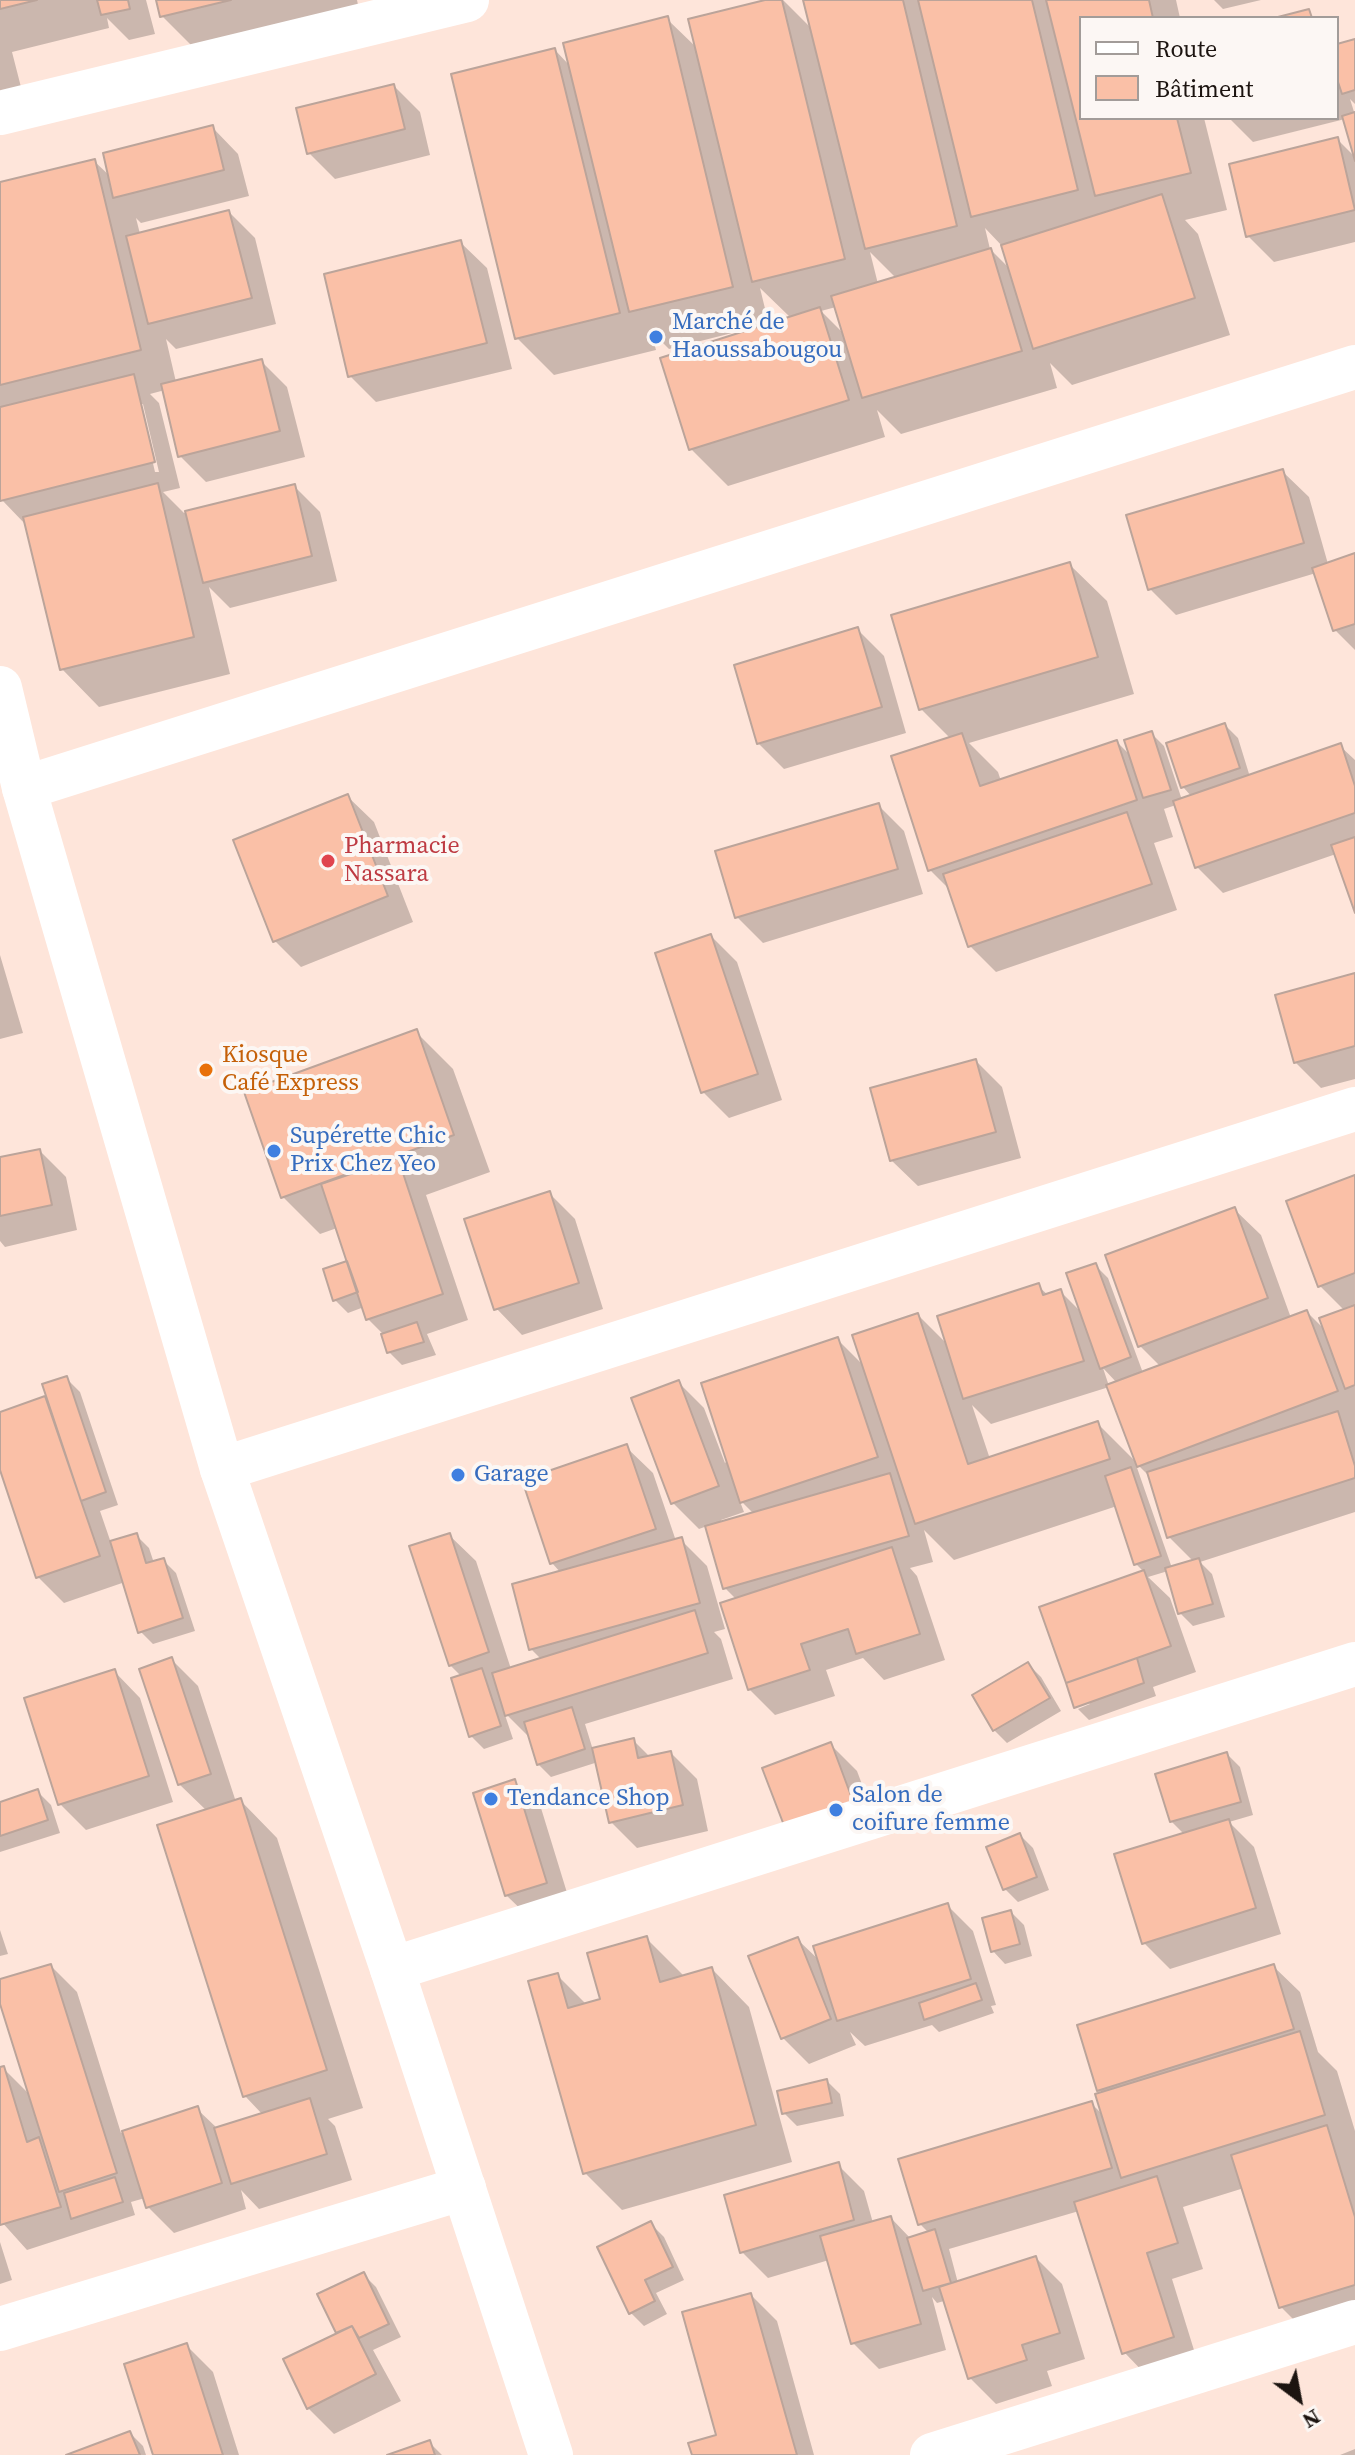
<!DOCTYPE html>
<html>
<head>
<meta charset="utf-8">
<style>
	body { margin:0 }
	#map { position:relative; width:1355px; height:2455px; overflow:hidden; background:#fee5da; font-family:"Source Serif 4",serif }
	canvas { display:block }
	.legend { position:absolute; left:1079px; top:16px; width:260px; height:104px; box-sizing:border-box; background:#fcf7f4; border:2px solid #a29c99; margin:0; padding:10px 14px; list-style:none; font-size:24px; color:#1c1410 }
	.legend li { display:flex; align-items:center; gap:16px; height:40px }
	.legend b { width:40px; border:2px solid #a29c99 }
	.north { position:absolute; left:1259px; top:2359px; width:80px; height:80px; -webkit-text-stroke:6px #fcf7f4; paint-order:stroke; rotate:148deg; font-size:22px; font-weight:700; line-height:32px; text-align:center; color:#1c1410 }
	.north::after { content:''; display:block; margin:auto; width:28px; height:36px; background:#1c1410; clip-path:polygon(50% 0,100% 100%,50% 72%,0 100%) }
</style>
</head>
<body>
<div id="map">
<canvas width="1355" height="2455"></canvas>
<ul class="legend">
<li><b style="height:10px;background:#fff"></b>Route</li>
<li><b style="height:22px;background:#fac0a7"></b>Bâtiment</li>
</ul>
<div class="north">N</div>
</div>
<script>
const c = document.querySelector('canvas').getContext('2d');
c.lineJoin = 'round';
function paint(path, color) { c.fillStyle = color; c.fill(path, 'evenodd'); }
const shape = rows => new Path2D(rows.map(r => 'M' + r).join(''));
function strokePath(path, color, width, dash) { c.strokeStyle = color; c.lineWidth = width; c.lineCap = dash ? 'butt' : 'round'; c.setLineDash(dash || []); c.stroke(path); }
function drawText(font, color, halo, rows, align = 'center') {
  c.font = font + ' "Source Serif 4",serif'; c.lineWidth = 8; c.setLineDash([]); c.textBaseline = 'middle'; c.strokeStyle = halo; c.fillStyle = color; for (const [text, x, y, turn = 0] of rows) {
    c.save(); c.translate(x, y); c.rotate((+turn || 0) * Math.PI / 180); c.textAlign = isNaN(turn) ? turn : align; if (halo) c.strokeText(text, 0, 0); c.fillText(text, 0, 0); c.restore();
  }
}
paint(shape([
	[0,0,146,0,155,34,129,40,107,18,109,28,12,52,22,91,0,95],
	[158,0,357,0,360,14,199,53,162,16],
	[773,0,783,0,813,30,805,0,1176,0,1180,18,1081,18,1081,118,1204,118,1227,210,1185,220,1198,234,1230,335,1072,385,1050,363,1057,388,901,434,877,410,885,437,728,486,691,449,741,334,740,331,669,349,651,331,656,350,554,375,517,338,555,50,571,67,667,19,697,48],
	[985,228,1003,247,1011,270,990,249],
	[870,252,896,278,878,284],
	[760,288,791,318,769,325],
	[836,307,845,335,821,311],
	[1214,0,1261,0,1223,9],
	[1355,41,1355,104,1350,99,1355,115,1355,153,1345,119,1253,142,1229,118,1337,118,1337,47],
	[394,86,420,112,430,155,335,179,309,153],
	[212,127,238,154,249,196,141,223,136,218,140,234,229,212,255,238,276,324,176,349,166,339,176,382,261,361,287,387,305,457,206,482,180,456,165,390,150,394,159,403,180,488,163,492,184,513,294,486,320,512,337,581,230,608,209,587,230,674,99,707,62,669,26,525,2,500,0,493,0,184,94,161,111,177],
	[139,404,143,404,159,472,155,472],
	[1337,139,1355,157,1355,242,1274,262,1248,236],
	[460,242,487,268,512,369,376,402,350,376],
	[1282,471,1309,497,1328,564,1355,555,1355,650,1335,630,1316,573,1176,615,1150,589],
	[1069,564,1107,601,1134,694,969,743,998,772,1001,781,1117,742,1131,756,1151,733,1164,746,1182,800,1192,797,1183,787,1225,725,1238,738,1250,777,1340,746,1355,760,1355,907,1336,854,1223,893,1197,867,1176,805,1164,809,1173,837,1154,843,1177,910,996,972,970,946,950,890,930,870,950,738,921,709],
	[858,630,884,656,906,733,784,769,758,743],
	[347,796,374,822,413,922,301,967,275,941,236,841],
	[878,805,904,831,923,894,763,943,737,917],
	[711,936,737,962,782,1100,729,1118,703,1092],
	[0,955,23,1033,0,1039],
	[1355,975,1355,1079,1321,1088,1295,1062],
	[416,1032,453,1069,490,1172,426,1195,468,1320,427,1334,436,1355,402,1365,389,1352,383,1334,368,1319,364,1307,348,1313,335,1300,349,1263,337,1228,320,1234,283,1197],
	[976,1061,1002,1087,1021,1158,918,1186,891,1160],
	[40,1151,66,1177,77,1230,5,1247,0,1241,0,1158],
	[1355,1177,1355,1512,1200,1562,1212,1574,1225,1617,1193,1626,1180,1613,1168,1571,1148,1577,1170,1598,1196,1672,1153,1687,1156,1696,1089,1720,1078,1709,1090,1704,1087,1701,1075,1705,1042,1608,1144,1572,1136,1564,1117,1506,954,1560,924,1530,933,1562,910,1568,917,1576,945,1660,884,1680,863,1658,826,1670,835,1696,775,1715,749,1689,737,1600,725,1588,707,1526,699,1529,673,1503,678,1382,704,1408,725,1463,837,1339,865,1367,918,1315,949,1346,1038,1286,1048,1295,1060,1291,1083,1314,1095,1265,1108,1278,1143,1373,1161,1367,1140,1346,1234,1209,1261,1235,1291,1318,1307,1312,1327,1332,1345,1311,1320,1286],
	[1103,1368,1117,1383,1109,1386],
	[1109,1387,1138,1464,1097,1423,990,1459,972,1405,991,1424],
	[1135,1462,1151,1478,1169,1537,1194,1562,1172,1568],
	[739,1499,754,1514,722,1523,721,1520,744,1512],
	[549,1193,575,1219,603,1309,522,1335,496,1308],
	[67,1379,80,1392,118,1505,100,1511,111,1543,136,1535,149,1548,154,1563,163,1560,176,1573,195,1631,153,1644,140,1631,125,1582,64,1603,38,1577,0,1464,0,1414,45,1398,50,1404],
	[626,1447,653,1473,676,1541,681,1540,707,1566,725,1629,714,1632,721,1639,733,1679,585,1724,593,1750,633,1740,650,1757,671,1753,697,1779,708,1831,637,1848,611,1822,598,1762,551,1777,538,1764,531,1739,504,1712,513,1739,484,1749,471,1736,462,1677,450,1665,449,1535,476,1561,511,1669,542,1660,531,1649,561,1573,552,1563,524,1481],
	[172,1660,198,1686,236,1802,240,1800,277,1838,363,2108,328,2119,335,2126,352,2180,259,2209,241,2190,246,2209,174,2233,147,2206,145,2198,131,2202,135,2215,27,2250,0,2220,0,2069,3,2068,31,2096,0,1997,0,1982,51,1966,77,1992,121,2133,197,2109,218,2129,263,2115,245,2096,207,1811,179,1784],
	[1028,1664,1041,1677,1061,1711,1007,1743,994,1730],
	[114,1671,140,1698,173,1802,86,1830,60,1804],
	[831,1745,857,1771,878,1827,765,1770],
	[1227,1754,1240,1767,1253,1815,1229,1822,1254,1847,1281,1934,1170,1969,1144,1943,1184,1834,1171,1821],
	[514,1782,541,1808,572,1909,533,1921,506,1895],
	[38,1792,51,1805,60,1833,0,1852,0,1804],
	[1020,1835,1033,1848,1049,1890,1018,1902,1005,1889],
	[947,1905,973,1931,996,2005,991,2006,994,2013,939,2032,932,2025,865,2046,850,2032,856,2045,809,2064,783,2038,797,1939,820,1961],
	[1011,1912,1024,1925,1032,1956,1005,1964,992,1950],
	[0,1930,8,1954,0,1956],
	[647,1939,685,1977,712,1969,749,2007,792,2162,622,2210,585,2173,557,1975,587,2005,603,2001],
	[1273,1966,1300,1992,1318,2052,1337,2071,1355,2131,1355,2333,1318,2344,1281,2307,1244,2188,1183,2207,1203,2269,1172,2279,1198,2363,1150,2379,1124,2352,1079,2211,949,2249,958,2283,1036,2258,1062,2284,1085,2359,1047,2371,1052,2386,996,2404,970,2378,944,2301,937,2303,932,2297,946,2350,879,2369,853,2343,829,2260,768,2278,742,2252,838,2165,864,2191,873,2223,891,2218,911,2239,929,2233,920,2224,1092,2104,1104,2116,1103,2094,1099,2089],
	[827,2081,840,2094,844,2116,797,2126,784,2113],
	[651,2224,664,2237,684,2280,656,2293,667,2314,644,2326,631,2313],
	[0,2242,12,2280,0,2284],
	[363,2274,376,2287,401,2337,373,2350,401,2401,334,2434,308,2408],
	[751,2295,777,2321,814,2455,694,2455,719,2436],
	[187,2346,213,2372,239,2455,155,2455],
	[130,2433,143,2446,146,2455,72,2455],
	[429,2442,442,2455,393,2455],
	[1355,2449,1355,2455,1340,2455]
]), '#0003');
const building = shape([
	[0,0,37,0,0,9,0,0],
	[97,0,128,0,130,9,101,15,97,0],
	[156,0,231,0,160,17,156,0],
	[765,0,782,0,845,259,752,282,688,19,765,0],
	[803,0,903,0,957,226,865,249,803,0],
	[918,0,1032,0,1078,190,971,217,918,0],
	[1046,0,1149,0,1153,18,1081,18,1081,118,1177,118,1191,173,1095,196,1046,0],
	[1309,9,1312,18,1274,18,1309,9],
	[668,16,733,287,629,312,563,43,668,16],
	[1355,39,1355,90,1342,94,1337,79,1337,44,1355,39],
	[555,48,620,313,515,339,451,74,555,48],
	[394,84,405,129,307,154,296,108,394,84],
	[1355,112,1355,161,1342,116,1355,112],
	[213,125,224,170,113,198,103,153,213,125],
	[1338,137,1355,210,1246,237,1229,164,1338,137],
	[95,159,141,350,0,385,0,182,95,159],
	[1162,194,1195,298,1033,349,1001,245,1162,194],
	[229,210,252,298,148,324,126,236,229,210],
	[461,240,487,343,348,377,324,274,461,240],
	[991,248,1022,351,862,398,831,296,991,248],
	[820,307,849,400,689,450,660,358,820,307],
	[262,359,280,431,178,457,161,384,262,359],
	[134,374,155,462,0,501,0,407,134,374],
	[1283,469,1304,543,1148,590,1126,515,1283,469],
	[158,483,194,637,60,670,23,517,158,483],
	[295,484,312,556,203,583,185,511,295,484],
	[1355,553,1355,624,1333,631,1312,568,1355,553],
	[1070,562,1098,657,919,710,891,615,1070,562],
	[858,627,882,707,757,744,734,665,858,627],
	[1225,723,1240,768,1181,788,1166,743,1225,723],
	[1152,731,1171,790,1143,798,1124,740,1152,731],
	[962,733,980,786,1117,740,1137,800,928,871,891,756,962,733],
	[1341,743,1355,786,1355,813,1195,868,1173,801,1341,743],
	[348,794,388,896,273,942,233,840,348,794],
	[879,803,898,869,735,918,715,851,879,803],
	[1127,812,1152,884,968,947,943,874,1127,812],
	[1355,837,1355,913,1331,845,1355,837],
	[711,934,758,1074,701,1093,655,953,711,934],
	[1355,973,1355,1046,1294,1063,1275,995,1355,973],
	[417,1029,454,1135,281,1198,244,1092,417,1029],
	[976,1059,996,1132,890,1161,870,1088,976,1059],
	[40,1149,52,1205,0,1216,0,1157,40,1149],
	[398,1158,443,1294,366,1320,321,1184,398,1158],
	[1355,1175,1355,1273,1318,1287,1286,1201,1355,1175],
	[550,1191,579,1283,494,1310,464,1219,550,1191],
	[1235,1207,1268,1298,1138,1347,1105,1255,1235,1207],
	[347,1261,358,1292,333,1301,323,1269,347,1261],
	[1096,1263,1131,1357,1100,1369,1066,1273,1096,1263],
	[1039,1283,1043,1295,1061,1289,1084,1361,963,1399,937,1316,1039,1283],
	[1355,1305,1355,1385,1345,1389,1319,1318,1355,1305],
	[1307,1310,1338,1391,1137,1467,1106,1385,1307,1310],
	[918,1313,968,1464,1098,1421,1110,1459,915,1524,852,1335,918,1313],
	[417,1322,424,1342,387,1353,381,1334,417,1322],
	[838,1337,878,1457,740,1503,701,1383,838,1337],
	[67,1376,106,1492,81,1501,42,1384,67,1376],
	[679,1380,719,1486,671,1504,631,1398,679,1380],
	[45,1396,100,1556,36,1578,0,1470,0,1412,45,1396],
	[1338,1411,1355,1466,1355,1478,1167,1538,1147,1472,1338,1411],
	[627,1444,656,1529,550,1564,522,1480,627,1444],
	[1131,1467,1161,1556,1134,1565,1105,1476,1131,1467],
	[890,1473,909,1536,723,1589,705,1526,890,1473],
	[137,1533,146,1563,164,1558,183,1618,138,1633,110,1541,137,1533],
	[450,1533,489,1652,449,1666,409,1546,450,1533],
	[682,1537,700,1603,529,1650,512,1584,682,1537],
	[892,1547,920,1634,856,1654,848,1629,801,1644,810,1670,748,1690,720,1603,892,1547],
	[1199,1558,1213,1604,1178,1614,1165,1568,1199,1558],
	[1144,1570,1171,1646,1066,1683,1039,1607,1144,1570],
	[695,1610,708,1653,505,1716,492,1673,695,1610],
	[172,1657,211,1774,178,1785,139,1669,172,1657],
	[1137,1658,1144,1683,1074,1708,1066,1683,1137,1658],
	[1028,1662,1050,1698,993,1731,972,1695,1028,1662],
	[482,1668,501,1726,469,1737,451,1678,482,1668],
	[115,1669,149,1776,58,1805,24,1698,115,1669],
	[572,1707,585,1749,537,1765,524,1722,572,1707],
	[634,1738,638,1758,671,1751,683,1805,609,1823,592,1748,634,1738],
	[831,1742,853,1801,785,1828,762,1768,831,1742],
	[1227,1752,1241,1802,1170,1822,1155,1774,1227,1752],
	[515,1779,547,1883,505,1896,473,1793,515,1779],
	[38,1789,48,1820,0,1836,0,1802,38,1789],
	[241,1798,327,2070,243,2097,157,1825,241,1798],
	[1229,1819,1256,1908,1142,1944,1114,1854,1229,1819],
	[1020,1833,1037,1877,1003,1890,986,1847,1020,1833],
	[948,1903,971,1979,837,2021,813,1946,948,1903],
	[1011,1910,1020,1944,991,1952,982,1918,1011,1910],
	[647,1936,660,1982,712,1967,756,2125,583,2174,528,1981,558,1973,568,2008,600,1999,587,1953,647,1936],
	[798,1937,831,2019,781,2039,748,1956,798,1937],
	[51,1964,117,2173,59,2192,0,2004,0,1979,51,1964],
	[1274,1964,1294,2029,1097,2091,1077,2025,1274,1964],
	[976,1983,982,2000,924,2020,919,2003,976,1983],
	[1300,2031,1325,2115,1121,2178,1095,2094,1300,2031],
	[4,2066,27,2142,39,2137,61,2207,0,2225,0,2067,4,2066],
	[827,2079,832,2103,782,2114,777,2091,827,2079],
	[310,2098,327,2154,231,2184,214,2128,310,2098],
	[1092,2101,1112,2168,918,2225,898,2159,1092,2101],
	[198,2106,222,2183,146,2208,122,2131,198,2106],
	[1327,2125,1355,2217,1355,2285,1279,2308,1231,2155,1327,2125],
	[839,2162,854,2220,740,2253,724,2195,839,2162],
	[1157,2176,1178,2243,1147,2253,1174,2337,1122,2354,1074,2202,1157,2176],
	[115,2177,123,2202,71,2219,64,2193,115,2177],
	[891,2216,921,2324,851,2344,820,2236,891,2216],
	[651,2221,673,2267,645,2280,655,2301,629,2314,597,2247,651,2221],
	[935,2229,951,2283,923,2291,907,2238,935,2229],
	[1036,2256,1060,2333,1022,2345,1027,2360,968,2379,939,2287,1036,2256],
	[364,2272,389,2324,359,2338,352,2326,336,2333,317,2294,364,2272],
	[751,2293,797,2455,692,2455,688,2443,716,2435,682,2312,751,2293],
	[352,2326,376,2374,307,2409,283,2359,352,2326],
	[187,2343,223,2455,153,2455,124,2364,187,2343],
	[130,2431,140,2455,66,2455,130,2431],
	[430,2440,435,2455,387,2455,430,2440]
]);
paint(building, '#fac0a7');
strokePath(building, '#bba49a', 2);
strokePath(shape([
	[0,113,467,0],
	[24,788,1355,367],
	[222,1469,1355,1109],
	[392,1969,1355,1664],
	[0,2329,464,2188],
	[932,2455,1355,2322]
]), '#fff', 44);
strokePath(shape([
	[0,688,24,788,222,1469,392,1969,551,2455]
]), '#fff', 44);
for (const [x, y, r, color] of [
	[656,337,8,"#3f7fe0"],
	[328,861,8,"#e0444e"],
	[206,1070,8,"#e8710a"],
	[274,1151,8,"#3f7fe0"],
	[458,1475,8,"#3f7fe0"],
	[491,1799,8,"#3f7fe0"],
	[836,1810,8,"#3f7fe0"]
]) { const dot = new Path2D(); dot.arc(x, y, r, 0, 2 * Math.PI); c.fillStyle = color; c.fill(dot); strokePath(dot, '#fcf7f4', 3); }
drawText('24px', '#366cbe', '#fcf7f4', [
	["Marché de",672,323],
	["Haoussabougou",672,351],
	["Supérette Chic",290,1137],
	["Prix Chez Yeo",290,1165],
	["Garage",474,1475],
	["Salon de",852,1796],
	["coifure femme",852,1824],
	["Tendance Shop",507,1799]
], 'left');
drawText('24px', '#be3a42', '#fcf7f4', [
	["Pharmacie",344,847],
	["Nassara",344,875]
], 'left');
drawText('24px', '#c56008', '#fcf7f4', [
	["Kiosque",222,1056],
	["Café Express",222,1084]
], 'left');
</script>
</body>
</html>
